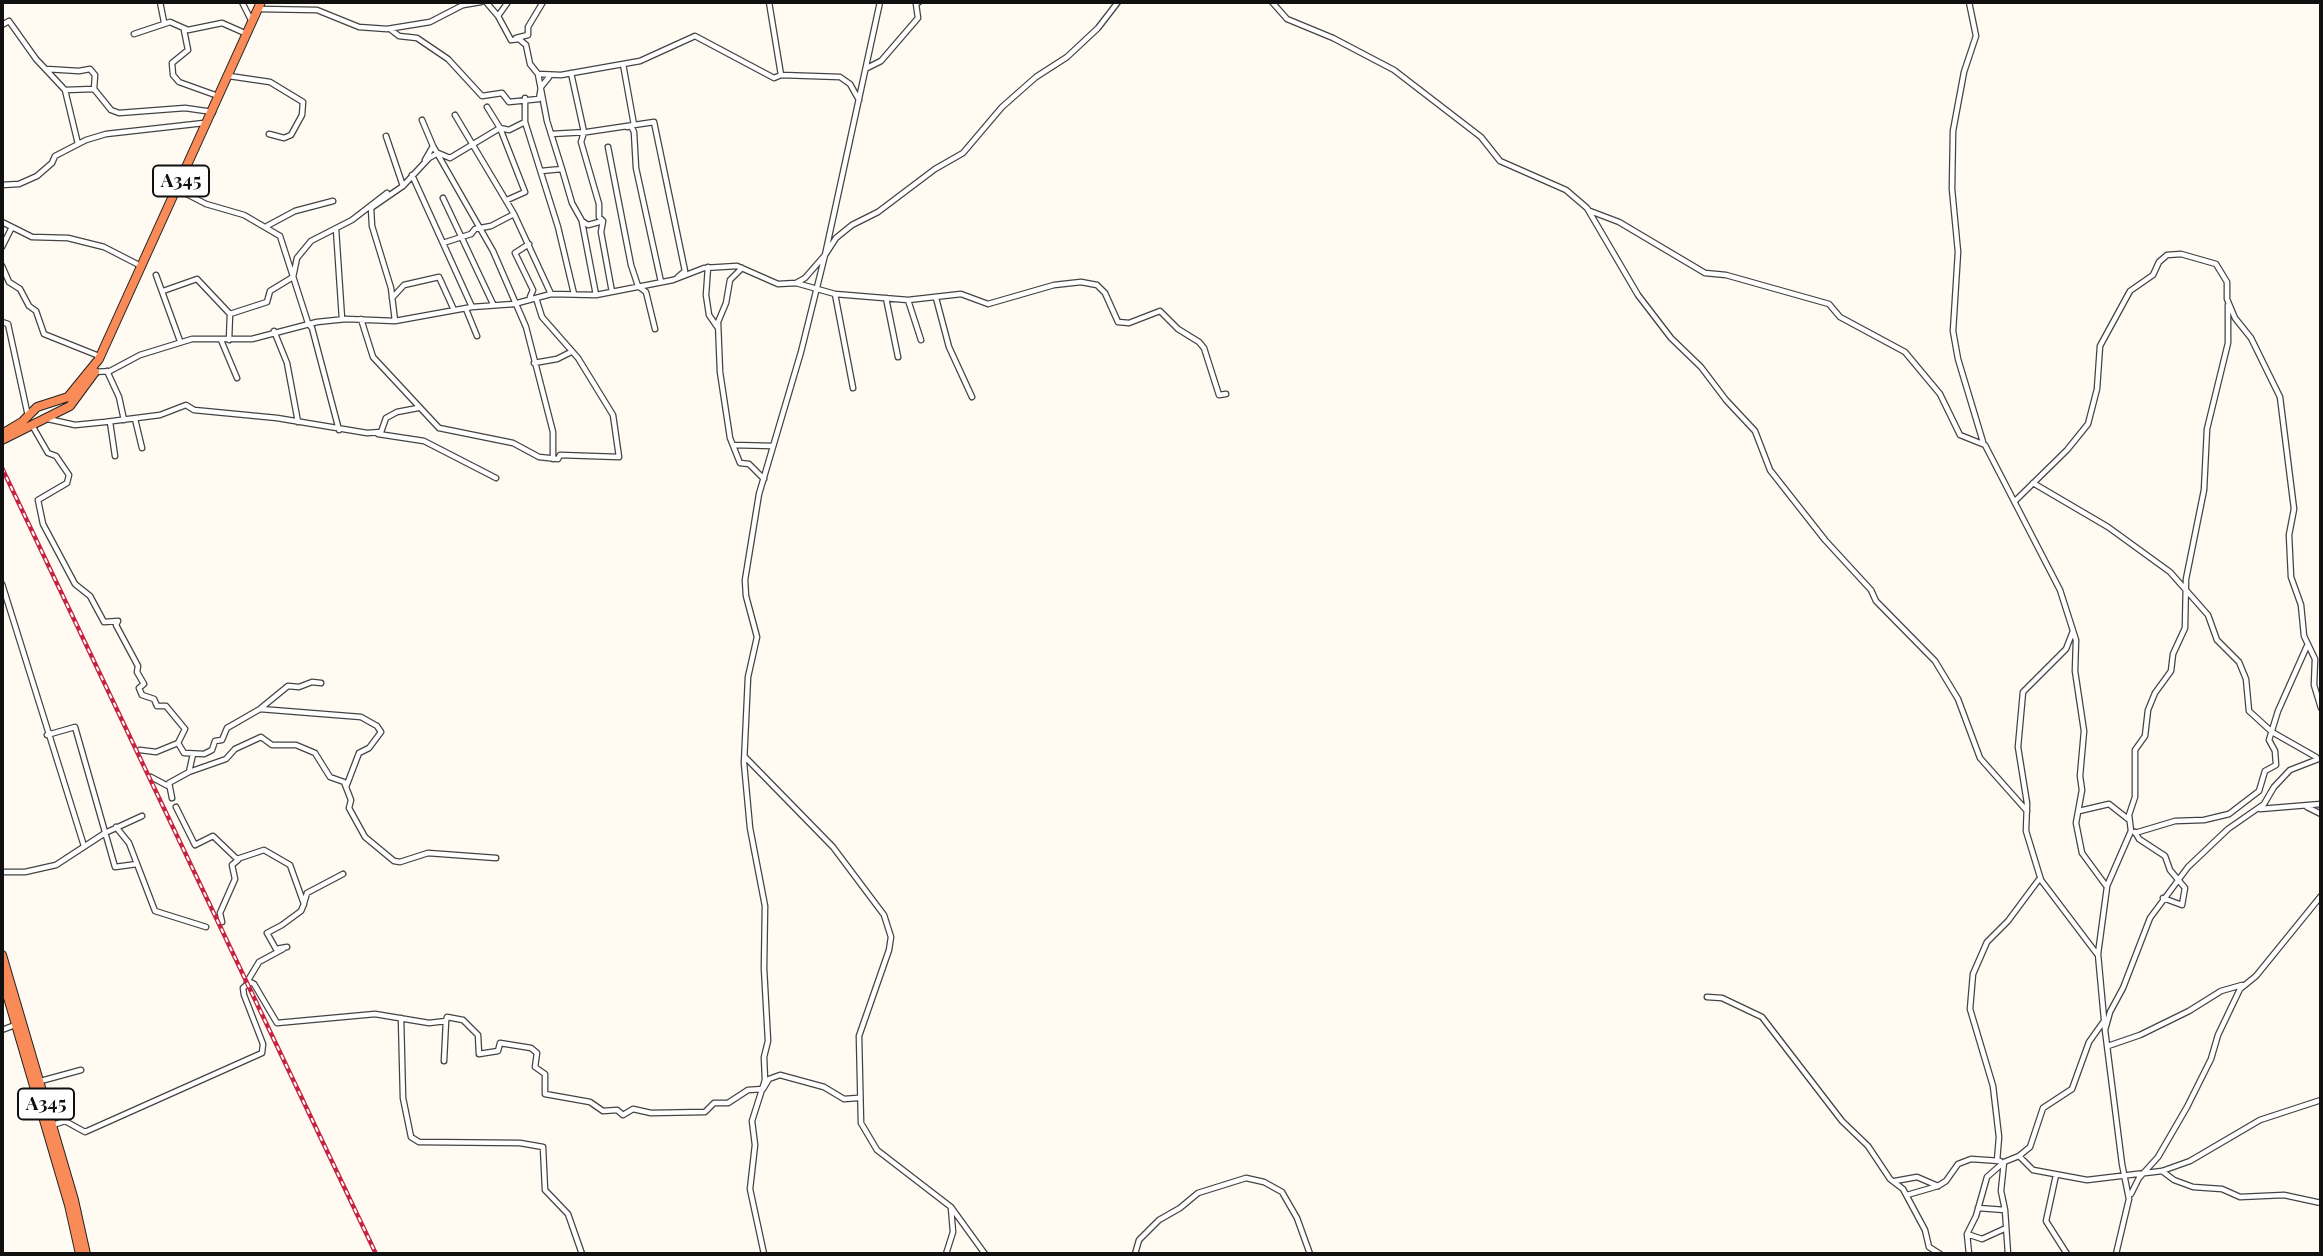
<!DOCTYPE html>
<html>
<head>
<meta charset="utf-8">
<style>
	body { margin:0 }
	#map { position:relative; width:2323px; height:1256px; overflow:hidden; background:#fffbf2; font-family:"Playfair Display",serif }
	canvas { display:block }
	.frame { position:absolute; inset:0; border:4px solid #101010; pointer-events:none }
</style>
</head>
<body>
<div id="map">
<canvas width="2323" height="1256"></canvas>
<div class="frame"></div>
</div>
<script>
const c = document.querySelector('canvas').getContext('2d');
c.lineJoin = 'round';
const shape = rows => new Path2D(rows.map(r => 'M' + r).join(''));
function strokePath(path, color, width, dash) { c.strokeStyle = color; c.lineWidth = width; c.lineCap = dash ? 'butt' : 'round'; c.setLineDash(dash || []); c.stroke(path); }
function drawText(font, color, halo, rows, align = 'center') {
  c.font = font + ' "Playfair Display",serif'; c.lineWidth = 7; c.setLineDash([]); c.textBaseline = 'middle'; c.strokeStyle = halo; c.fillStyle = color; for (const [text, x, y, turn = 0] of rows) {
    c.save(); c.translate(x, y); c.rotate((+turn || 0) * Math.PI / 180); c.textAlign = isNaN(turn) ? turn : align; if (halo) c.strokeText(text, 0, 0); c.fillText(text, 0, 0); c.restore();
  }
}
const street = shape([
	[160,2,164,22],
	[242,2,252,22],
	[486,2,498,16,511,40],
	[769,2,781,75],
	[1272,2,1287,19,1333,38,1394,70,1481,137,1500,161,1566,190,1587,208,1638,295,1671,338,1701,367,1726,400,1755,431,1770,470,1825,540,1871,590,1876,601,1935,661,1958,699,1980,758,2027,811],
	[1969,2,1976,36,1964,72,1953,131,1952,189,1958,252,1953,331,1958,359,1983,442],
	[259,9,317,10,359,27,387,29,430,22,463,5,481,2],
	[498,16,508,2],
	[2,25,9,21,36,59,65,90,78,144],
	[390,29,399,36,417,38,448,59,482,96,502,93,509,102,539,99,541,87,549,77],
	[184,30,188,50,172,63,173,75,179,82,218,96],
	[134,34,170,22,188,30,222,23,247,34],
	[516,38,528,35,528,27,543,2],
	[511,40,519,39,526,45,530,64,538,74,547,121,562,169,541,171],
	[623,64,634,125],
	[867,68,881,61,918,18,916,4,919,2],
	[46,69,79,71,90,69,95,75,94,89],
	[571,73,584,132,581,142,599,204,599,217,603,221,601,232,612,292],
	[538,74,561,75,640,61,695,36,774,78,781,75,840,77,850,84,859,100],
	[229,76,270,82,303,102,302,115,291,135,284,138,269,134],
	[65,90,94,89,111,110,119,113,185,108,213,112],
	[487,107,500,128,525,192,507,200],
	[455,115,514,214,551,294],
	[422,120,433,146,493,251,526,327,553,432,553,459],
	[525,122,558,227,574,294],
	[627,127,631,126,634,132,636,168,661,282],
	[551,134,587,132,654,122,685,271,678,277],
	[386,136,403,186],
	[608,147,631,265,638,286,646,292,655,329],
	[425,160,433,146],
	[562,169,572,203,582,221,588,225,603,221],
	[412,175,472,307],
	[2,185,19,184,37,176,52,163,55,156,86,140,106,134,204,123],
	[177,189,206,204,244,215,280,236,308,323,312,328,339,430],
	[443,198,493,304],
	[1590,211,1619,222,1705,273,1726,275,1829,304,1840,317,1905,352,1940,394,1960,435,1985,445,2060,590,2076,640,2075,671,2084,731,2080,776,2082,790,2076,823,2082,853,2107,887,2098,954,2105,1030],
	[2,222,32,237,68,238,104,247,141,266],
	[582,222,596,295],
	[267,226,295,211,333,201],
	[336,229,342,319],
	[443,243,471,234,475,229,491,226,514,214],
	[529,244,515,253,533,290,530,297],
	[2,247,12,227],
	[2,266,9,282,20,289,29,306,36,311,44,334,99,356],
	[708,267,706,295,709,315,718,328],
	[742,268,730,280,726,303,718,322,720,372,730,438,740,463,749,464,764,479],
	[156,275,180,341],
	[796,283,835,294,908,300,961,294,988,304,1054,285,1081,282,1097,285,1105,293,1118,322,1129,323,1160,311,1178,329,1199,342,1204,348,1219,395,1226,394],
	[163,291,197,279,230,314],
	[835,294,853,388],
	[392,298,404,285,439,277,454,310],
	[886,298,898,357],
	[936,298,949,347,972,397],
	[908,300,921,340],
	[466,309,477,336],
	[361,319,373,357,439,428,513,443,539,457,558,459,560,455,619,457,613,415,578,358,542,317,536,298],
	[395,321,391,288,372,226,371,208,403,186,429,158,438,153,450,158,500,128,509,130,525,122,525,98],
	[2,322,8,324,28,416],
	[274,331,287,363,298,422],
	[221,340,237,378],
	[229,340,230,314,267,302,270,291,293,277,297,258,311,241,352,220,387,193],
	[534,363,557,359,571,352],
	[107,371,119,397,124,420],
	[95,372,110,371,140,355,192,339,252,339,317,322,346,319,395,321,472,307,514,304,551,294,596,295,673,280,704,268,737,266,778,284,796,283,805,278,825,255,880,2],
	[48,419,75,425,105,422,160,415,186,405,194,410,277,418,367,433,381,432,386,418,397,412,418,408],
	[135,419,142,448],
	[110,422,115,456],
	[33,427,48,453,56,456,69,475,67,483,38,500,43,524,75,584,90,596,104,622,118,621,116,625,138,666,137,672,144,684,139,688,142,695,154,699,157,706,166,706,185,729,178,743,184,753,204,754,212,750,215,741,222,740,227,728,260,709,361,717,377,726,381,732,369,748,359,753,346,787],
	[378,434,424,441,496,478],
	[733,445,773,446],
	[2033,483,2108,527,2170,572,2208,615,2217,640,2239,662,2246,679,2249,711,2272,732,2316,757],
	[2015,501,2067,450,2088,424,2097,389,2100,346,2130,291,2153,275,2159,262,2167,255,2181,254,2216,264,2227,282,2227,299,2235,318,2251,338,2280,397,2294,509,2289,535,2291,577,2301,605,2304,636,2315,659,2314,685,2321,708],
	[2,584,84,846],
	[2073,631,2066,649,2023,692,2018,747,2027,803,2026,831,2041,880,2097,954],
	[261,708,288,686,299,687,312,682,321,683],
	[47,735,75,727,115,867,137,864],
	[140,750,156,752,178,743],
	[746,758,833,847,884,915,891,937,889,950,859,1036,861,1123,877,1150,951,1207,985,1254],
	[189,772,193,754],
	[151,777,168,786],
	[172,798,169,783,189,772,226,759,235,749,261,737,272,745,296,745,315,753,330,777,344,782,351,800,349,808,365,837,394,861,400,862,428,853,496,858],
	[176,807,195,845,213,836,237,859,264,850,290,865,304,904,301,911,282,925,267,933,276,949,287,947],
	[2307,807,2321,814],
	[2260,809,2321,804],
	[2079,811,2109,804,2128,819],
	[116,827,129,843,155,911,206,927],
	[2135,832,2139,839,2165,856,2170,870,2185,888,2182,905,2163,898],
	[2135,833,2175,821,2204,820,2229,814,2259,791,2265,771,2276,765,2275,751,2269,740,2278,711,2307,646],
	[2,872,25,872,56,865,105,833,142,816],
	[2107,886,2131,831,2129,815,2135,797,2135,750,2145,736,2148,710,2155,693,2171,671,2173,654,2185,628,2186,579,2204,490,2207,429,2228,343,2228,305],
	[304,903,307,893,343,874],
	[222,922,220,913,235,879,232,865,238,860],
	[247,982,259,962,283,949],
	[1707,997,1722,998,1762,1017,1842,1121,1868,1146,1890,1179,1903,1189,1925,1230,1929,1247,1940,1254],
	[401,1018,403,1098,411,1137,419,1142,520,1143,543,1147,545,1190,568,1214,582,1254],
	[2,1030,15,1025],
	[2108,1046,2140,1035,2189,1011,2221,991,2242,985],
	[444,1061,446,1021],
	[37,1082,81,1070],
	[53,1125,65,1121,85,1132,262,1053,263,1044,244,995,243,988,250,982,254,984,277,1023,375,1014,429,1023,446,1021,447,1017,463,1020,478,1035,479,1054,498,1051,500,1043,531,1048,537,1053,535,1067,545,1074,545,1094,590,1102,603,1111,617,1110,623,1115,633,1109,651,1113,705,1112,714,1103,728,1103,748,1090,763,1089,769,1079,780,1075,824,1087,844,1099,858,1098],
	[2019,1156,2030,1147,2043,1108,2072,1089,2089,1042,2104,1021],
	[1997,1161,1999,1137,1993,1086,1970,1009,1973,974,1987,942,2008,921,2040,878],
	[2004,1162,2001,1191,2005,1210],
	[2162,1171,2174,1180,2193,1187,2222,1189,2240,1197,2284,1195,2321,1203],
	[2056,1175,2046,1221,2067,1254],
	[1895,1181,1917,1177,1938,1186],
	[2131,1194,2139,1178,2158,1157,2187,1107,2211,1059,2218,1035,2240,989,2256,976,2321,896],
	[1907,1195,1938,1186,1946,1181,1958,1164,1971,1159,2000,1161],
	[1978,1208,2005,1210,2008,1254],
	[1967,1234,1982,1239,2004,1229],
	[764,1254,750,1189,755,1145,752,1121,765,1080,764,1057,768,1041,764,968,765,906,750,828,744,763,748,677,757,637,746,596,745,580,759,494,801,352,825,255,836,238,852,225,878,212,935,169,963,153,1002,107,1036,77,1067,57,1098,28,1118,2],
	[946,1254,953,1232,951,1208],
	[1135,1254,1139,1240,1159,1220,1180,1208,1198,1193,1246,1178,1264,1182,1282,1192,1297,1218,1310,1254],
	[1969,1254,1967,1234,1976,1216,1987,1177,2004,1162,2019,1156,2033,1170,2087,1180,2162,1171,2190,1161,2260,1120,2321,1100],
	[2116,1254,2129,1199,2122,1164,2105,1030,2110,1012,2123,988,2150,918,2188,867,2228,829,2264,804,2274,787,2290,770,2321,758]
]);
const highway = shape([
	[2,434,22,422,37,407,68,397,99,359,261,2],
	[2,440,70,406,95,372],
	[2,955,74,1200,86,1254],
	[2,977,69,1205,80,1254]
]);
strokePath(street, '#434343', 7);
strokePath(highway, '#212121', 10);
strokePath(street, '#fff', 4.5);
strokePath(highway, '#f88b58', 8);
const rail = shape([
	[2,468,376,1254]
]);
strokePath(rail, '#c52340', 4.5);
strokePath(rail, '#fff', 2, [5]);
for (const [x, y, w] of [
	[181,181,56],
	[46,1104,56]
]) { const box = new Path2D(); box.roundRect(x - w / 2, y - 15.5, w, 31, 5); c.fillStyle = '#fff'; c.fill(box); strokePath(box, '#101010', 2); }
drawText('bold 19px', '#101010', null, [
	["A345",181,181],
	["A345",46,1104]
]);
</script>
</body>
</html>
